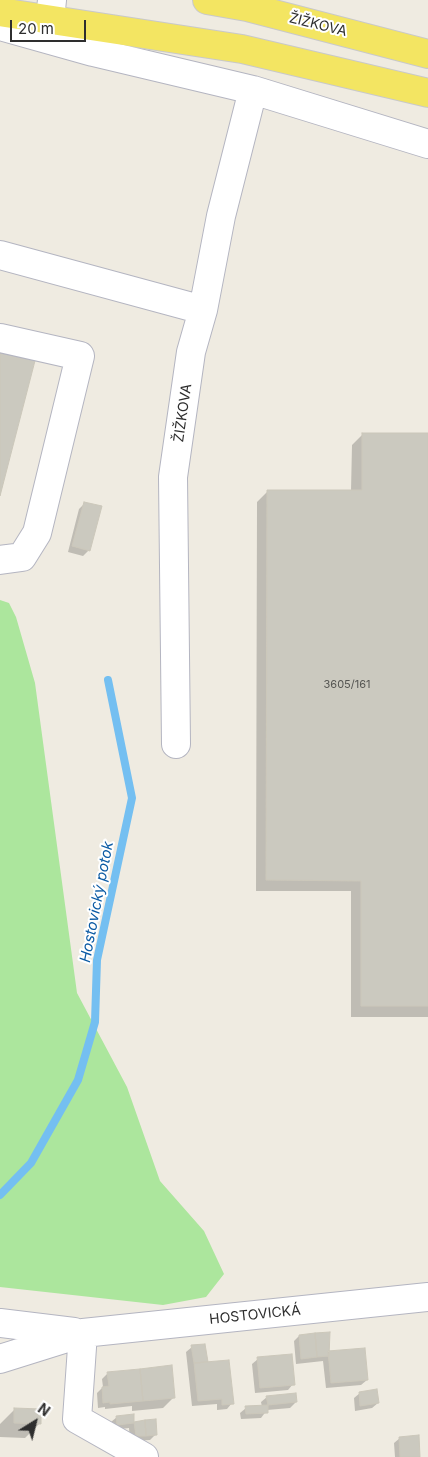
<!DOCTYPE html>
<html>
<head>
<meta charset="utf-8">
<style>
	body { margin:0 }
	#map { position:relative; width:428px; height:1457px; overflow:hidden; background:#efebe1; font-family:Inter,sans-serif }
	canvas { display:block }
	.north { position:absolute; left:10px; top:1397px; width:50px; height:50px; -webkit-text-stroke:4px #fff; paint-order:stroke; rotate:36deg; font-size:14px; font-weight:700; line-height:20px; text-align:center; color:#2e2e2e }
	.north::after { content:''; display:block; margin:auto; width:18px; height:22px; background:#2e2e2e; clip-path:polygon(50% 0,100% 100%,50% 72%,0 100%) }
	.scale { position:absolute; left:10px; top:20px; width:76px; height:22px; box-sizing:border-box; border:2px solid #2e2e2e; border-top:0; padding-left:6px; font-size:15px; line-height:18px; white-space:nowrap; color:#2e2e2e; -webkit-text-stroke:4px #fff; paint-order:stroke }
</style>
</head>
<body>
<div id="map">
<canvas width="428" height="1457"></canvas>
<div class="north">N</div>
<div class="scale">20 m</div>
</div>
<script>
const c = document.querySelector('canvas').getContext('2d');
c.lineJoin = 'round';
function paint(path, color) { c.fillStyle = color; c.fill(path, 'evenodd'); }
const shape = rows => new Path2D(rows.map(r => 'M' + r).join(''));
function strokePath(path, color, width, dash) { c.strokeStyle = color; c.lineWidth = width; c.lineCap = dash ? 'butt' : 'round'; c.setLineDash(dash || []); c.stroke(path); }
function drawText(font, color, halo, rows, align = 'center') {
  c.font = font + ' Inter,sans-serif'; c.lineWidth = 4; c.setLineDash([]); c.textBaseline = 'middle'; c.strokeStyle = halo; c.fillStyle = color; for (const [text, x, y, turn = 0] of rows) {
    c.save(); c.translate(x, y); c.rotate((+turn || 0) * Math.PI / 180); c.textAlign = isNaN(turn) ? turn : align; if (halo) c.strokeText(text, 0, 0); c.fillText(text, 0, 0); c.restore();
  }
}
paint(shape([
	[0,600,9,603,16,617,35,683,77,993,127,1087,160,1181,204,1231,224,1274,206,1297,163,1305,0,1287]
]), '#ace69d');
paint(shape([
	[363,434,428,434,428,1017,351,1017,351,891,256,891,257,502,268,491,351,491,352,445],
	[85,503,89,550,83,556,68,552,79,509],
	[299,1336,329,1352,367,1380,361,1385,326,1388,323,1361,296,1364,294,1341],
	[192,1347,207,1363,232,1403,227,1409,217,1410,217,1404,192,1406,186,1352],
	[258,1359,293,1384,288,1390,255,1393,252,1364],
	[108,1373,174,1397,163,1408,132,1411,132,1406,105,1409,105,1407,98,1408,97,1393,103,1387,102,1379],
	[360,1393,378,1403,372,1408,355,1411,354,1398],
	[267,1397,296,1402,290,1408,267,1410,261,1418,241,1419,240,1413,246,1408,262,1407,261,1402],
	[15,1409,40,1423,25,1438,0,1437,0,1424],
	[117,1417,133,1422,155,1420,155,1435,150,1440,130,1441,129,1428,112,1430,111,1422],
	[400,1438,418,1457,395,1457,394,1443]
]), '#0003');
strokePath(shape([
	[0,1195,31,1163,78,1080,95,1022,97,960,132,798,108,680]
]), '#74bff1', 8);
const building = shape([
	[0,344,37,353,0,496,0,344],
	[362,433,428,433,428,1006,361,1006,361,881,266,880,267,490,362,490,362,433],
	[84,502,102,506,90,551,72,546,84,502],
	[330,1332,329,1356,317,1357,315,1333,330,1332],
	[315,1333,317,1357,301,1359,299,1335,315,1333],
	[205,1344,208,1362,194,1363,191,1345,205,1344],
	[365,1348,368,1380,331,1383,328,1351,365,1348],
	[292,1354,295,1385,260,1388,257,1357,292,1354],
	[229,1360,234,1404,222,1405,222,1399,198,1401,194,1363,229,1360],
	[172,1365,175,1398,143,1401,140,1369,172,1365],
	[140,1369,143,1401,110,1404,110,1402,103,1403,102,1387,109,1386,107,1372,140,1369],
	[377,1389,379,1403,360,1406,359,1392,377,1389],
	[296,1393,297,1402,268,1405,266,1396,296,1393],
	[268,1405,268,1413,246,1414,245,1406,268,1405],
	[14,1408,41,1409,41,1424,14,1423,14,1408],
	[134,1414,134,1423,117,1425,116,1416,134,1414],
	[156,1419,157,1435,146,1436,145,1420,156,1419],
	[145,1420,146,1436,136,1436,134,1422,145,1420],
	[419,1435,420,1457,400,1457,399,1437,419,1435]
]);
paint(building, '#cbc9bf');
strokePath(building, '#cbc7ba', 1);
const minor = shape([
	[50,19,52,0],
	[0,26,93,52,253,90,428,144],
	[0,255,203,310],
	[0,338,80,356,37,533,22,557,0,560],
	[176,744,173,477,191,352,203,310,221,216,253,90],
	[0,1323,74,1332],
	[83,1333,77,1419,144,1457],
	[0,1359,83,1333,428,1297]
]);
const major = shape([
	[207,0,247,7,428,54],
	[0,12,242,49,428,93]
]);
strokePath(minor, '#b4b5c1', 30);
strokePath(major, '#c9c9c9', 30);
strokePath(minor, '#fff', 28);
strokePath(major, '#f3e562', 28);
drawText('11px', '#555552', null, [
	["3605/161",347,685]
]);
drawText('14px', '#2e2e2e', '#fff', [
	["ŽIŽKOVA",318,25,14],
	["ŽIŽKOVA",183,413,-82],
	["HOSTOVICKÁ",255,1315,-6]
]);
drawText('italic 15px', '#0c5ba4', '#fff', [
	["Hostovický potok",97,902,-79]
]);
</script>
</body>
</html>
